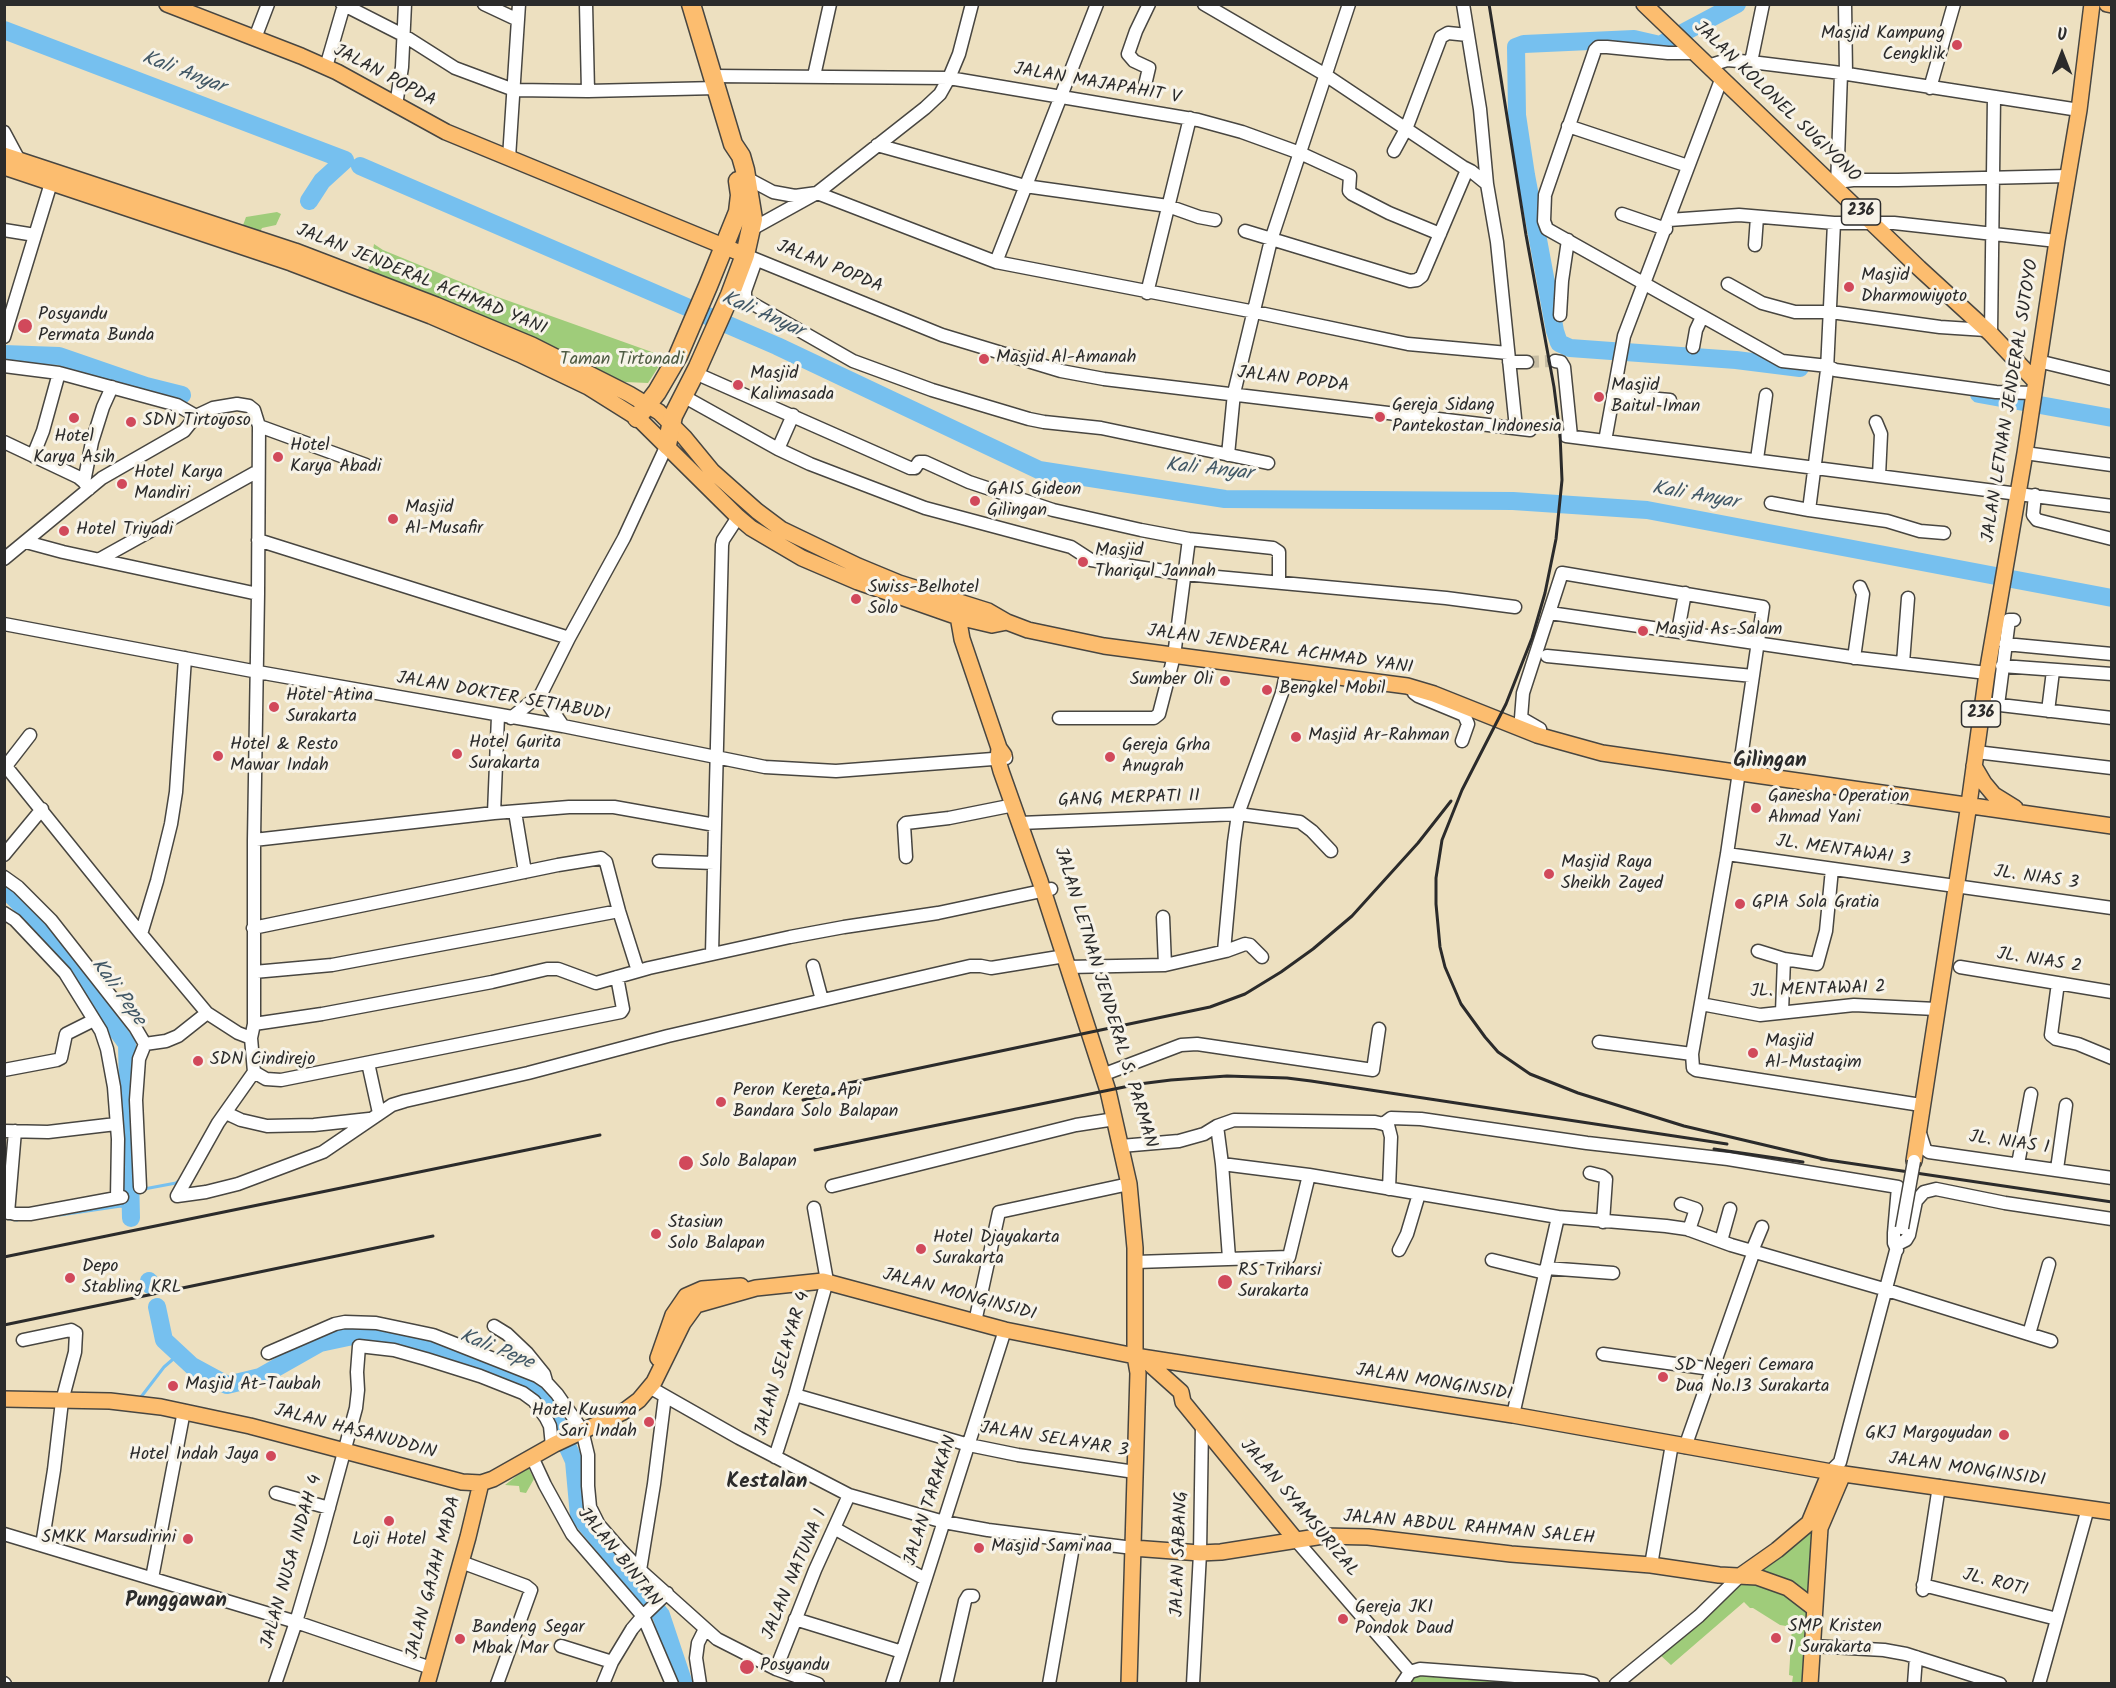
<!DOCTYPE html>
<html>
<head>
<meta charset="utf-8">
<style>
	body { margin:0 }
	#map { position:relative; width:2116px; height:1688px; overflow:hidden; background:#ede0c0; font-family:Kalam,sans-serif }
	canvas { display:block }
	.frame { position:absolute; inset:0; border:6px solid #2b2b2b; pointer-events:none }
	.north { position:absolute; left:2032px; top:24px; width:60px; height:60px; -webkit-text-stroke:4px #f7f3e8; paint-order:stroke; rotate:0deg; font-size:16px; font-weight:700; line-height:24px; text-align:center; color:#2b2b2b }
	.north::after { content:''; display:block; margin:auto; width:21px; height:27px; background:#2b2b2b; clip-path:polygon(50% 0,100% 100%,50% 72%,0 100%) }
</style>
</head>
<body>
<div id="map">
<canvas width="2116" height="1688"></canvas>
<div class="frame"></div>
<div class="north">U</div>
</div>
<script>
const c = document.querySelector('canvas').getContext('2d');
c.lineJoin = 'round';
function paint(path, color) { c.fillStyle = color; c.fill(path, 'evenodd'); }
const shape = rows => new Path2D(rows.map(r => 'M' + r).join(''));
function strokePath(path, color, width, dash) { c.strokeStyle = color; c.lineWidth = width; c.lineCap = dash ? 'butt' : 'round'; c.setLineDash(dash || []); c.stroke(path); }
function drawText(font, color, halo, rows, align = 'center') {
  c.font = font + ' Kalam,sans-serif'; c.lineWidth = 6; c.setLineDash([]); c.textBaseline = 'middle'; c.strokeStyle = halo; c.fillStyle = color; for (const [text, x, y, turn = 0] of rows) {
    c.save(); c.translate(x, y); c.rotate((+turn || 0) * Math.PI / 180); c.textAlign = isNaN(turn) ? turn : align; if (halo) c.strokeText(text, 0, 0); c.fillText(text, 0, 0); c.restore();
  }
}
paint(shape([
	[277,212,281,214,276,225,262,228,259,234,242,228,246,217],
	[374,244,383,250,495,296,663,356,661,363,648,383,625,382,364,273,369,268,366,260,372,256],
	[528,1467,534,1479,526,1493,520,1492,519,1486,505,1485],
	[1814,1523,1812,1603,1755,1576],
	[1741,1580,1784,1591,1811,1610,1807,1683,1792,1683,1793,1676,1789,1675,1792,1627,1780,1625,1753,1608,1750,1608,1744,1602,1671,1665,1658,1653],
	[1416,1675,1555,1684,1406,1684]
]), '#9fcc7a');
strokePath(shape([
	[144,1189,176,1183,181,1179],
	[60,1215,121,1206,130,1209],
	[4,1218,17,1220],
	[141,1397,164,1367,179,1354]
]), '#76c0ef', 3);
strokePath(shape([
	[1737,4,1660,45,1634,39,1524,44,1516,47,1517,115,1526,175,1555,331,1559,343,1570,348,1736,360,1800,368],
	[4,30,345,160,322,181,309,201],
	[360,166,777,346,1039,470,1225,499,1513,501,1647,510,2112,598],
	[4,354,59,356,146,386,182,395],
	[1979,394,2112,418],
	[4,891,8,892,34,918,127,1044,131,1218],
	[149,1281,150,1285],
	[157,1307,164,1340,192,1366,227,1385,260,1377,320,1343,367,1333,424,1346,541,1392,551,1410,574,1461,579,1516,661,1615,684,1684]
]), '#76c0ef', 18);
strokePath(shape([
	[1527,362,1555,361]
]), '#c6bca2', 12, [12, 6]);
const minor = shape([
	[342,4,403,35,455,68,514,90,588,91,717,88],
	[484,4,518,20],
	[586,4,588,91],
	[1204,4,1324,74,1463,167,1471,171,1487,184],
	[1463,4,1480,109,1487,184,1497,242,1516,428],
	[1845,4,1846,74],
	[255,38,268,4],
	[1694,53,1668,53,1607,47,1598,47,1595,50,1545,195,1544,221,1547,229,1782,361,1828,366,1835,370,1996,392,2034,393],
	[1751,62,1763,4],
	[1708,66,1727,60,1751,62,1841,73,2079,110],
	[326,67,344,5],
	[713,76,949,78,1198,120,1242,132,1300,153,1350,176,1349,191,1352,194,1389,213,1440,234],
	[814,76,830,4],
	[1145,85,1149,68,1134,61,1128,54,1136,31,1149,4],
	[1930,88,1954,4],
	[396,105,402,67,405,4],
	[1568,126,1688,166],
	[4,132,19,160],
	[877,145,1025,186,1168,206,1199,217,1215,220],
	[1394,151,1406,129,1441,37,1448,33,1468,35],
	[509,158,519,4],
	[743,176,773,192,795,196,817,193,996,262,1255,312,1408,344,1508,353],
	[1837,182,1853,180,1898,180,2068,176],
	[1837,187,1841,73],
	[1622,214,1666,229],
	[1669,220,1739,215,1834,223,1894,223,2057,241],
	[748,229,752,229,817,193,925,108,940,94,949,78,959,54,972,4],
	[4,230,35,235],
	[1245,231,1410,281,1417,280,1422,276,1467,170],
	[1755,245,1757,217],
	[745,255,942,335,1061,371,1104,379,1530,430],
	[756,260,745,291,745,297,748,301,853,361,932,390,1029,419,1044,422,1101,428,1268,463],
	[996,262,1097,4],
	[1728,284,1762,303,1795,312,1831,312,1940,327,1986,330],
	[1147,293,1190,118],
	[1560,315,1562,281,1568,240],
	[1991,334,1994,97],
	[4,337,51,183],
	[1693,347,1696,330,1702,317],
	[1555,361,1561,362,1564,367,1571,436],
	[2038,361,2112,379],
	[1509,362,1527,362],
	[4,366,59,373,177,405,196,416],
	[695,373,910,468,915,468,919,462,925,462,969,482,1053,510,1141,530,1189,539,1273,548,1279,552,1279,582],
	[1613,395,1670,400],
	[683,396,778,449,810,464,925,508,1071,547,1091,560,1184,574,1446,598,1515,607],
	[1876,422,1881,434,1879,476],
	[259,426,366,465],
	[1566,436,2112,506],
	[1605,441,1624,336,1721,80],
	[4,442,78,477,84,482],
	[778,449,793,415],
	[2025,453,2112,465],
	[1228,455,1234,393,1271,240,1349,4],
	[33,456,43,431,59,373],
	[1757,459,1766,395],
	[89,489,84,482,92,442,103,407,112,387],
	[2035,495,2033,515,2037,520,2112,539],
	[1771,503,1809,510,1827,370,1834,223],
	[1809,510,1887,521,1920,531,1944,533],
	[258,540,569,638],
	[26,542,63,552,258,594],
	[4,559,102,478,184,431,196,416,213,408,237,404,249,406,254,410,259,426,258,594,254,840,254,1024,251,1038],
	[100,559,258,471],
	[1550,613,1858,658,1987,673],
	[4,624,258,672,563,726,765,767,836,771,1006,758],
	[1678,631,1685,593],
	[2005,644,2112,654],
	[1547,656,1753,676],
	[1854,658,1863,594,1860,587],
	[1903,663,1908,598],
	[2002,666,2112,674],
	[1414,693,1418,696,1464,715,1468,724,1462,741],
	[541,694,563,726],
	[1983,703,2112,718],
	[1998,705,2009,620,2014,620],
	[2048,711,2053,671],
	[511,718,541,694,569,638,624,538,667,445],
	[1059,718,1154,718,1159,714,1174,656,1189,539],
	[1540,729,1521,718,1523,693,1562,573,1763,607,1727,854,1692,1054,1693,1068,1696,1070,1921,1105],
	[1976,752,2112,768],
	[4,764,141,934,207,1013,238,1033,251,1038,254,1072,218,1123,177,1196],
	[6,766,30,735],
	[515,812,525,872],
	[494,813,498,716],
	[1020,823,1238,814,1300,822,1312,831,1331,851],
	[715,825,722,545,723,540,738,517],
	[254,840,494,813,569,807,614,807,715,825,712,954],
	[1727,854,2112,908],
	[4,855,42,809],
	[906,857,904,825,906,823,949,818,1014,805],
	[659,861,714,863],
	[4,877,18,887,51,920,135,1027,145,1044,139,1059,136,1100,140,1187],
	[4,913,15,920,65,973,101,1031,107,1049,114,1087,118,1139,117,1198],
	[1163,917,1165,965],
	[253,928,558,865,601,858,606,862,619,911,638,971],
	[141,934,157,881,171,824,176,792,185,658],
	[1224,951,1234,842,1238,814,1282,693,1287,670],
	[1758,951,1784,959,1817,964,1826,931,1832,869],
	[813,966,822,1000],
	[1068,967,1165,965,1226,951,1245,944,1250,945,1262,957],
	[1960,967,2112,992],
	[254,972,332,965,619,911],
	[2058,983,2051,1035,2056,1039,2078,1044,2112,1058],
	[1701,1004,1760,1015,1854,1005,1936,1009],
	[1782,1012,1784,959],
	[254,1024,322,1014,492,982,547,969,558,969,596,983,649,968,790,937,844,927,938,913,1051,889],
	[1599,1042,1692,1054],
	[145,1044,166,1041,178,1036,207,1013],
	[368,1063,379,1113],
	[4,1070,57,1060,61,1058,66,1034,94,1020],
	[254,1072,266,1079,281,1080,621,1012,623,1009,617,977],
	[1110,1072,1181,1045,1197,1044,1373,1070,1379,1029],
	[226,1113,241,1120,267,1126,314,1125,369,1119],
	[1383,1124,1391,1118,1421,1119,1587,1143,1728,1159,1898,1187,1894,1233,1894,1243,1897,1250],
	[1217,1126,1234,1120,1375,1122,1388,1125,1391,1137,1389,1189],
	[1919,1130,1925,1149,1929,1152,2112,1178],
	[4,1131,48,1132,116,1124],
	[1121,1146,1179,1141,1204,1134,1217,1126,1222,1164,1309,1175,1558,1217,1513,1415],
	[1222,1164,1229,1258],
	[2018,1164,2031,1094],
	[2057,1169,2066,1105],
	[1590,1173,1602,1176,1606,1179,1603,1222],
	[832,1186,1076,1125,1115,1119],
	[177,1196,206,1192,238,1184,323,1152,392,1105,405,1101,528,1073,668,1036,970,966,981,966,991,968,1065,956],
	[1681,1204,1696,1209,1689,1230],
	[4,1211,15,1214,30,1214,122,1197],
	[8,1213,15,1131],
	[1558,1217,1666,1226,1687,1229,1731,1245,1887,1290,2051,1341],
	[1721,1241,1730,1209],
	[1898,1244,1906,1240,1909,1235,1916,1201,1924,1192,1936,1189,2005,1203,2112,1219],
	[1399,1250,1407,1234,1419,1194],
	[1752,1251,1762,1227],
	[1492,1260,1545,1273],
	[1136,1262,1289,1257,1309,1175],
	[1546,1268,1613,1273],
	[975,1322,999,1212,1129,1184],
	[494,1326,507,1334,527,1353,544,1374,546,1381],
	[2029,1334,2049,1264],
	[23,1340,71,1330,76,1333,75,1352,62,1401,54,1470,42,1545],
	[268,1353,335,1324,345,1322,376,1323,433,1335,537,1376,546,1382,557,1394,582,1430,588,1455,588,1486,590,1507,599,1525,620,1549,640,1570,717,1639,776,1669,818,1684],
	[1603,1354,1711,1369],
	[651,1388,739,1438,849,1495,944,1522,988,1530,1133,1548],
	[795,1395,969,1445,1018,1455,1135,1472],
	[1685,1447,1754,1251],
	[532,1457,545,1485,572,1534,643,1616,672,1684],
	[775,1457,795,1395,827,1281,814,1208],
	[1830,1472,1840,1462,1898,1243],
	[276,1493,329,1508],
	[834,1528,925,1579],
	[4,1534,296,1622,431,1668],
	[1295,1539,1410,1672],
	[461,1562,526,1586,531,1590,497,1684],
	[1651,1565,1672,1444],
	[640,1570,654,1484,665,1396],
	[152,1578,184,1411],
	[1923,1585,2057,1619],
	[1923,1590,1939,1486],
	[795,1619,902,1652],
	[561,1646,612,1662],
	[1813,1646,1884,1650,1906,1654,2000,1684],
	[776,1669,815,1570,849,1495],
	[1410,1672,1420,1669,1583,1681,1593,1684],
	[4,1683,5,1684],
	[275,1684,296,1622,319,1544,356,1408,358,1390,357,1372,359,1346,394,1350,426,1359,480,1376,523,1393,534,1401,546,1418,550,1426,552,1446],
	[603,1684,612,1662,632,1629,643,1616,667,1593],
	[700,1684,696,1658,698,1643,705,1629],
	[892,1684,1005,1330],
	[946,1684,965,1601,968,1596,973,1596],
	[1049,1684,1074,1541],
	[1193,1684,1200,1553,1202,1425],
	[1402,1684,1410,1672],
	[1616,1684,1699,1616,1740,1576],
	[1914,1684,1916,1657],
	[2039,1684,2088,1508]
]);
const major = shape([
	[167,4,301,56,337,72,446,132,745,255],
	[1644,4,1919,268,1991,334,2035,381],
	[2107,4,2112,5],
	[4,155,295,251,436,305,532,345,629,394,659,412,684,437,712,471,757,511,781,529,858,566,899,583,988,611,1007,622,1028,630,1104,646,1407,686,1434,694,1537,735,1602,753,2112,826],
	[4,167,291,263,431,316,519,354,588,387,639,419,738,517,751,528,802,558,858,582,958,617,992,625,1007,622],
	[959,610,959,622,962,639,999,748,1004,755],
	[999,748,998,760,1001,771,1040,881,1108,1091,1129,1184,1135,1248,1135,1356,1138,1373,1129,1684],
	[1974,766,1984,783,1994,795,2015,808],
	[1914,1161,1969,804,1987,673,2025,453,2057,241,2079,110,2092,4],
	[658,1358,673,1315,686,1296,702,1289,741,1286],
	[1143,1358,1181,1392,1183,1402,1295,1539],
	[4,1399,110,1401,161,1407,250,1426,462,1482,481,1483,493,1479,555,1444,623,1412,639,1400,654,1382,683,1323,696,1305,756,1288,823,1281,1005,1330,1135,1356,1513,1415,1837,1473,2112,1512],
	[1133,1548,1200,1553,1221,1552,1323,1536,1368,1537,1511,1554,1651,1565,1719,1575,1757,1577,1788,1588,1814,1608],
	[1740,1576,1777,1550,1809,1523,1830,1472],
	[427,1684,468,1537,481,1483],
	[1810,1684,1820,1528,1843,1474]
]);
const highway = shape([
	[637,418,657,392,678,356,708,286,738,212,740,195,738,181],
	[667,445,673,416,698,367,730,295,745,255,753,219,745,170,741,156,733,144,691,4]
]);
strokePath(minor, '#484641', 15);
strokePath(major, '#484641', 18);
strokePath(highway, '#484641', 21);
strokePath(minor, '#fff', 12);
strokePath(major, '#fcbd6f', 15);
strokePath(highway, '#fcbd6f', 18);
strokePath(shape([
	[1489,4,1526,235,1554,387,1560,434,1562,480,1556,539,1545,593,1532,638,1506,704,1462,790,1442,840,1436,878,1436,904,1440,947,1445,967,1461,1004,1485,1037,1498,1052,1530,1074,1578,1093,1684,1126,1828,1160],
	[844,1084,1210,1007,1245,994,1281,972,1313,949,1352,916,1418,843,1451,801],
	[803,1100,857,1089],
	[1714,1149,1803,1162],
	[815,1150,1139,1084,1171,1080,1227,1076,1287,1078,1311,1081,1727,1144],
	[1821,1159,2112,1202],
	[4,1257,600,1135],
	[4,1325,433,1236]
]), '#2b2b2b', 3);
const minorBridge = shape([
	[1902,1228,1914,1161]
]);
strokePath(minorBridge, '#484641', 15, []);
strokePath(minorBridge, '#fff', 12);
for (const [x, y, r, color] of [
	[1957,45,6,"#d1495b"],
	[1849,287,6,"#d1495b"],
	[25,326,8,"#d1495b"],
	[984,359,6,"#d1495b"],
	[738,385,6,"#d1495b"],
	[1599,397,6,"#d1495b"],
	[1380,417,6,"#d1495b"],
	[74,418,6,"#d1495b"],
	[131,422,6,"#d1495b"],
	[278,457,6,"#d1495b"],
	[122,484,6,"#d1495b"],
	[975,501,6,"#d1495b"],
	[393,519,6,"#d1495b"],
	[64,531,6,"#d1495b"],
	[1083,562,6,"#d1495b"],
	[856,599,6,"#d1495b"],
	[1643,631,6,"#d1495b"],
	[1225,681,6,"#d1495b"],
	[1267,690,6,"#d1495b"],
	[274,707,6,"#d1495b"],
	[1296,737,6,"#d1495b"],
	[457,754,6,"#d1495b"],
	[218,756,6,"#d1495b"],
	[1110,757,6,"#d1495b"],
	[1756,808,6,"#d1495b"],
	[1549,874,6,"#d1495b"],
	[1740,904,6,"#d1495b"],
	[1753,1053,6,"#d1495b"],
	[198,1061,6,"#d1495b"],
	[721,1102,6,"#d1495b"],
	[686,1163,8,"#d1495b"],
	[656,1234,6,"#d1495b"],
	[921,1249,6,"#d1495b"],
	[70,1278,6,"#d1495b"],
	[1225,1282,8,"#d1495b"],
	[1663,1377,6,"#d1495b"],
	[173,1386,6,"#d1495b"],
	[649,1422,6,"#d1495b"],
	[2004,1435,6,"#d1495b"],
	[271,1456,6,"#d1495b"],
	[389,1521,6,"#d1495b"],
	[188,1539,6,"#d1495b"],
	[979,1548,6,"#d1495b"],
	[1343,1619,6,"#d1495b"],
	[1776,1638,6,"#d1495b"],
	[460,1639,6,"#d1495b"],
	[747,1667,8,"#d1495b"]
]) { const dot = new Path2D(); dot.arc(x, y, r, 0, 2 * Math.PI); c.fillStyle = color; c.fill(dot); strokePath(dot, '#f7f3e8', 2); }
for (const [x, y, w] of [
	[1861,212,39],
	[1981,714,39]
]) { const box = new Path2D(); box.roundRect(x - w / 2, y - 13, w, 26, 4.5); c.fillStyle = '#f7f3e8'; c.fill(box); strokePath(box, '#2b2b2b', 1.5); }
drawText('bold 16px', '#2b2b2b', null, [
	["236",1861,212],
	["236",1981,714]
]);
drawText('18px', '#2b2b2b', '#f7f3e8', [
	["Masjid Kampung",1945,35,"right"],
	["Cengklik",1945,56,"right"],
	["Masjid",1861,277],
	["Dharmowiyoto",1861,298],
	["Posyandu",38,316],
	["Permata Bunda",38,337],
	["Masjid Al-Amanah",996,359],
	["Masjid",750,375],
	["Kalimasada",750,396],
	["Masjid",1611,387],
	["Baitul Iman",1611,408],
	["Gereja Sidang",1392,407],
	["Pantekostan Indonesia",1392,428],
	["SDN Tirtoyoso",143,422],
	["Hotel",74,438,"center"],
	["Karya Asih",74,459,"center"],
	["Hotel",290,447],
	["Karya Abadi",290,468],
	["Hotel Karya",134,474],
	["Mandiri",134,495],
	["GAIS Gideon",987,491],
	["Gilingan",987,512],
	["Masjid",405,509],
	["Al-Musafir",405,530],
	["Hotel Triyadi",76,531],
	["Masjid",1095,552],
	["Thariqul Jannah",1095,573],
	["Swiss-Belhotel",868,589],
	["Solo",868,610],
	["Masjid As-Salam",1655,631],
	["Sumber Oli",1213,681,"right"],
	["Bengkel Mobil",1279,690],
	["Hotel Atina",286,697],
	["Surakarta",286,718],
	["Masjid Ar-Rahman",1308,737],
	["Hotel Gurita",469,744],
	["Surakarta",469,765],
	["Hotel & Resto",230,746],
	["Mawar Indah",230,767],
	["Gereja Grha",1122,747],
	["Anugrah",1122,768],
	["Ganesha Operation",1768,798],
	["Ahmad Yani",1768,819],
	["Masjid Raya",1561,864],
	["Sheikh Zayed",1561,885],
	["GPIA Sola Gratia",1752,904],
	["Masjid",1765,1043],
	["Al-Mustaqim",1765,1064],
	["SDN Cindirejo",210,1061],
	["Peron Kereta Api",733,1092],
	["Bandara Solo Balapan",733,1113],
	["Solo Balapan",700,1163],
	["Stasiun",668,1224],
	["Solo Balapan",668,1245],
	["Hotel Djayakarta",933,1239],
	["Surakarta",933,1260],
	["Depo",82,1268],
	["Stabling KRL",82,1289],
	["RS Triharsi",1238,1272],
	["Surakarta",1238,1293],
	["SD Negeri Cemara",1675,1367],
	["Dua No.13 Surakarta",1675,1388],
	["Masjid At-Taubah",185,1386],
	["Hotel Kusuma",637,1412,"right"],
	["Sari Indah",637,1433,"right"],
	["GKJ Margoyudan",1992,1435,"right"],
	["Hotel Indah Jaya",259,1456,"right"],
	["SMKK Marsudirini",176,1539,"right"],
	["Loji Hotel",389,1541,"center"],
	["Masjid Sami'naa",991,1548],
	["Gereja JKI",1355,1609],
	["Pondok Daud",1355,1630],
	["SMP Kristen",1788,1628],
	["1 Surakarta",1788,1649],
	["Bandeng Segar",472,1629],
	["Mbak Mar",472,1650],
	["Posyandu",760,1667]
], 'left');
drawText('18px', '#2b2b2b', '#f7f3e8', [
	["JALAN POPDA",384,77,28],
	["JALAN MAJAPAHIT V",1097,85,10],
	["JALAN KOLONEL SUGIYONO",1776,103,44],
	["JALAN POPDA",829,268,22],
	["JALAN JENDERAL ACHMAD YANI",421,281,22],
	["JALAN POPDA",1293,381,7],
	["JALAN LETNAN JENDERAL SUTOYO",2012,401,-81],
	["JALAN JENDERAL ACHMAD YANI",1280,651,8],
	["JALAN DOKTER SETIABUDI",503,698,10],
	["GANG MERPATI II",1129,800,-2],
	["JL. MENTAWAI 3",1843,852,8],
	["JL. NIAS 3",2036,879,8],
	["JL. NIAS 2",2039,962,9],
	["JL. MENTAWAI 2",1818,991,-2],
	["JALAN LETNAN JENDERAL S. PARMAN",1104,998,73],
	["JL. NIAS 1",2009,1144,8],
	["JALAN MONGINSIDI",959,1296,15],
	["JALAN SELAYAR 4",784,1364,-73],
	["JALAN MONGINSIDI",1434,1384,9],
	["JALAN HASANUDDIN",355,1433,15],
	["JALAN SELAYAR 3",1054,1441,9],
	["JALAN MONGINSIDI",1967,1471,8],
	["JALAN TARAKAN",932,1501,-72],
	["JALAN SYAMSURIZAL",1298,1509,50],
	["JALAN ABDUL RAHMAN SALEH",1469,1529,5],
	["JALAN SABANG",1181,1554,-88],
	["JALAN BINTAN",618,1558,51],
	["JALAN NUSA INDAH 4",293,1562,-74],
	["JALAN NATUNA 1",796,1575,-67],
	["JALAN GAJAH MADA",435,1578,-75],
	["JL. ROTI",1995,1584,14]
]);
drawText('18px', '#4e5b43', '#f7f3e8', [
	["Taman Tirtonadi",622,361]
]);
drawText('italic 20px', '#425866', '#f7f3e8', [
	["Kali Anyar",183,74,21],
	["Kali Anyar",762,316,24],
	["Kali Anyar",1209,471,6],
	["Kali Anyar",1695,497,10],
	["Kali Pepe",117,993,54],
	["Kali Pepe",496,1351,22]
]);
drawText('bold 21px', '#2b2b2b', '#f7f3e8', [
	["Gilingan",1770,762],
	["Kestalan",767,1483],
	["Punggawan",176,1602]
]);
</script>
</body>
</html>
